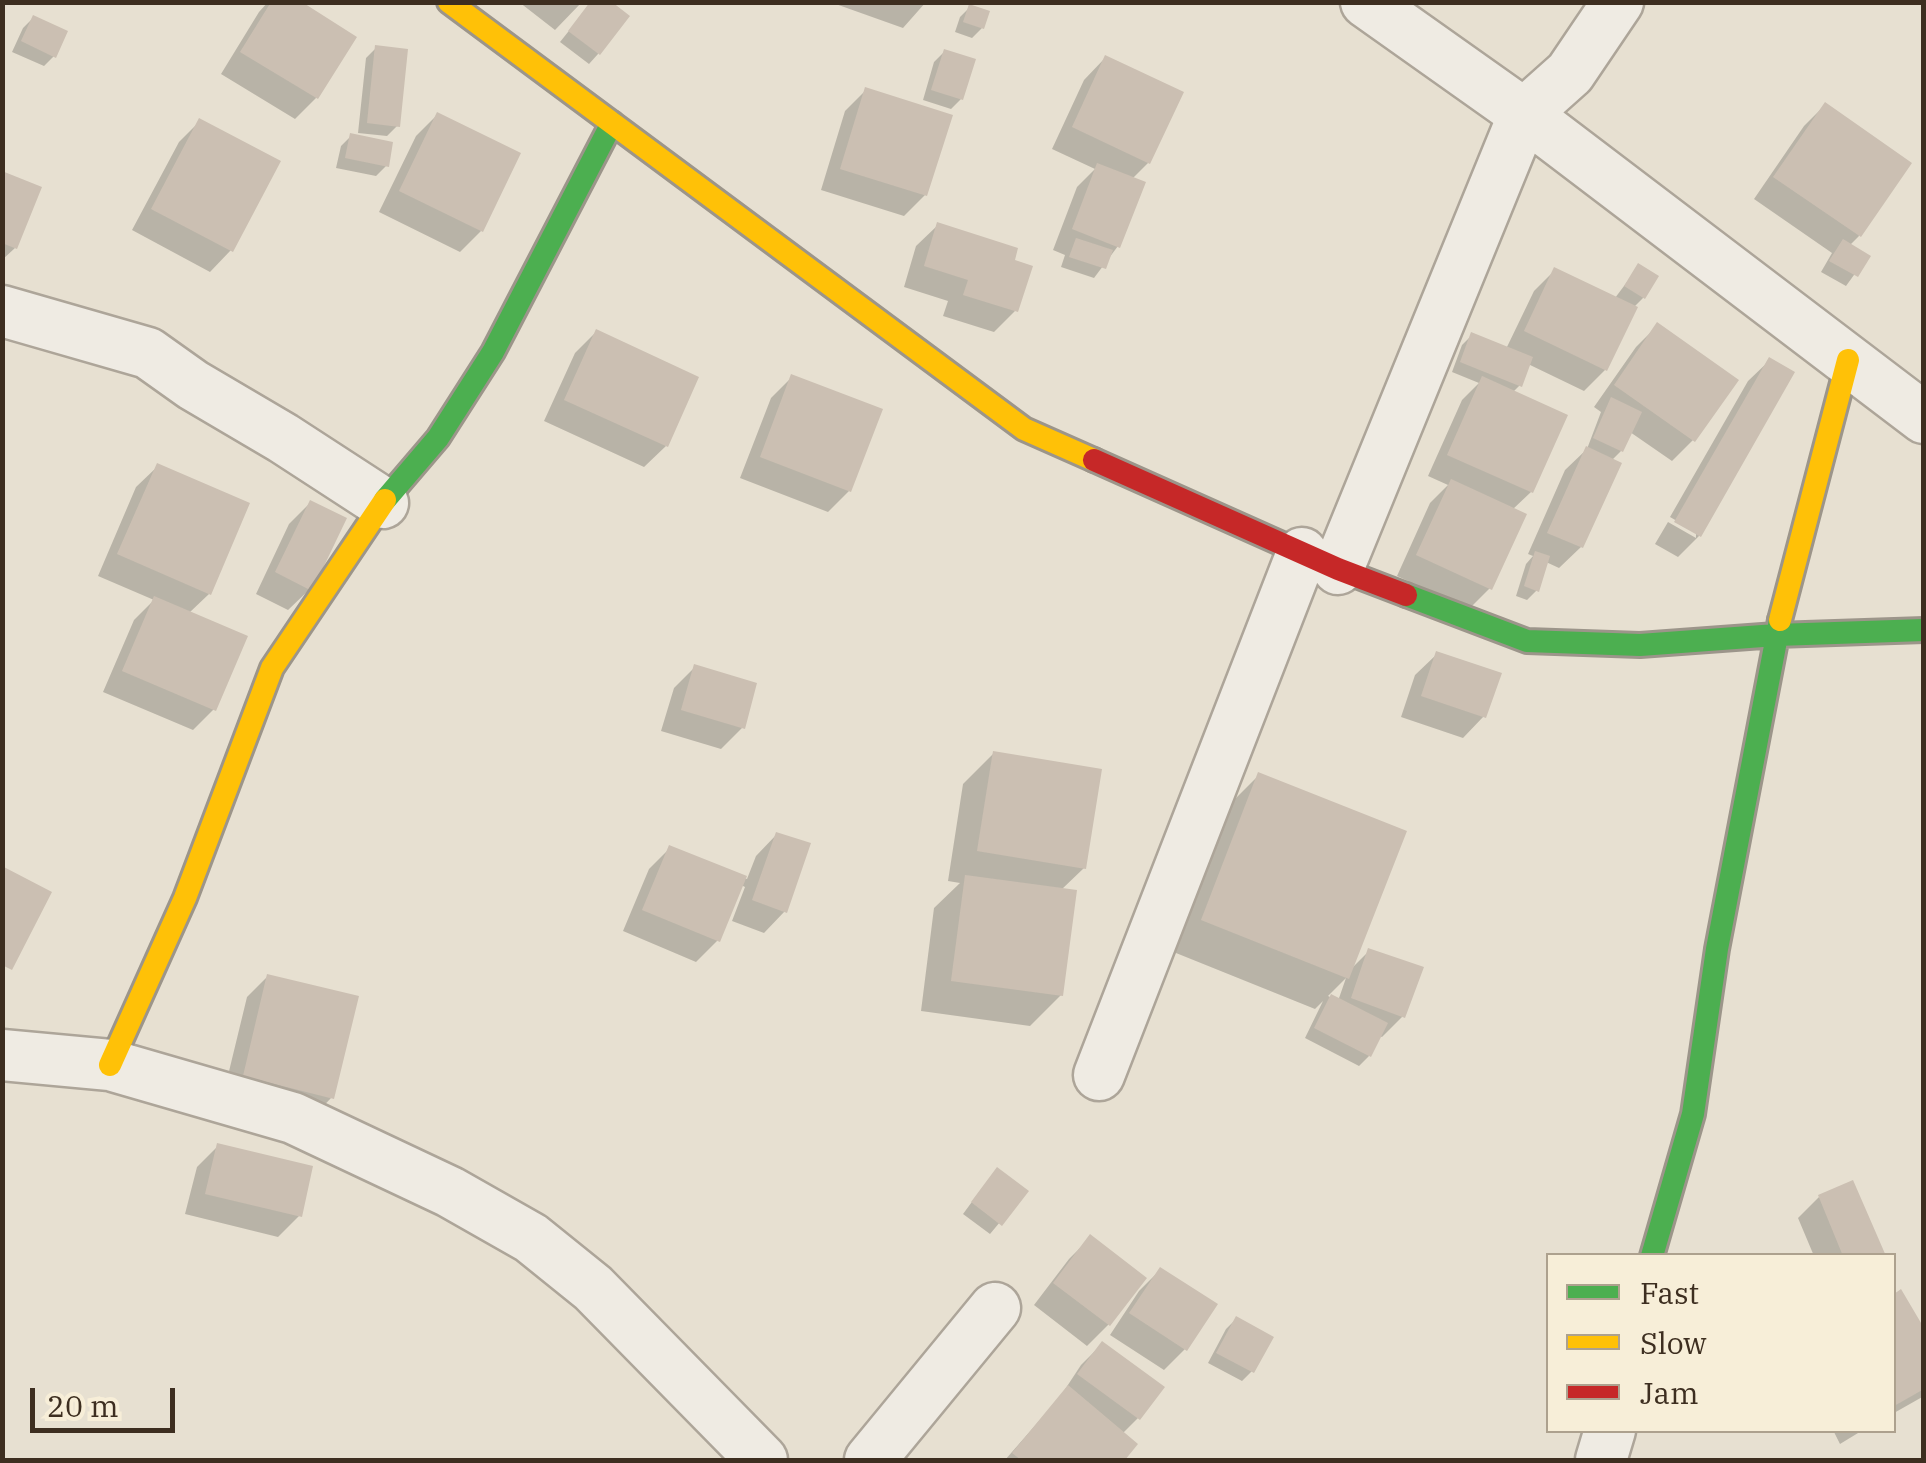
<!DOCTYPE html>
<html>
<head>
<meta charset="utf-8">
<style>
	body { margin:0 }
	#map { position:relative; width:1926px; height:1463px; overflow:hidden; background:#e7e0d1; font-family:"IBM Plex Serif",serif }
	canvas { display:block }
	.frame { position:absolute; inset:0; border:5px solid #3d2e20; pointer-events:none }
	.legend { position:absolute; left:1546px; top:1253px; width:350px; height:180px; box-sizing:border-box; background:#f7eed8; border:2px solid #ada18e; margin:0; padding:12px 18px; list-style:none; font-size:30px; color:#3d2e20 }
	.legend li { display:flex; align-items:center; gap:20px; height:50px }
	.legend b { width:50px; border:2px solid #ada18e }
	.scale { position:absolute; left:30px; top:1388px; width:145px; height:45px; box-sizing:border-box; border:5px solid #3d2e20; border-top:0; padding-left:12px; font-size:30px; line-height:35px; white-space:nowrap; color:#3d2e20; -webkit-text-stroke:8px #f7eed8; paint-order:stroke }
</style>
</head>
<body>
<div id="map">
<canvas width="1926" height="1463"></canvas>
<div class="frame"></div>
<ul class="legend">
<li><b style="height:12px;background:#4caf50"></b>Fast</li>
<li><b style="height:12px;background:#ffc107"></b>Slow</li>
<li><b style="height:12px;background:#c62828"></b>Jam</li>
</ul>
<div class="scale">20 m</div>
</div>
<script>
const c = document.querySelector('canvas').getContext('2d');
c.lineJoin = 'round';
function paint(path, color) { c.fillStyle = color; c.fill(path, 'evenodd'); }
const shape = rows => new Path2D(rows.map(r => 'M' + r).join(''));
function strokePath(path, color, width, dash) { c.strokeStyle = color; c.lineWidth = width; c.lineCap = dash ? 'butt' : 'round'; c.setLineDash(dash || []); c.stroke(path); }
paint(shape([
	[268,2,297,2,316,98,295,119,221,74,259,12],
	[519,2,582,2,555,30],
	[592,2,598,54,589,64,560,42],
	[830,2,926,2,903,28],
	[970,7,982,28,972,38,955,32,960,17],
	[33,18,54,56,44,66,12,52,23,28],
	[376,48,397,126,387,136,358,133,366,58],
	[944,52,961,99,951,109,923,100,934,62],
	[1105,58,1180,93,1148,163,1132,179,1118,246,1094,278,1061,267,1065,255,1053,250,1077,187,1095,169,1052,149,1084,80],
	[866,90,925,195,904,216,821,190,845,111],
	[1825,105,1859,236,1849,246,1867,257,1846,286,1821,272,1832,253,1754,199,1804,126],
	[437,115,481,231,460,252,379,212,416,136],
	[200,121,231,250,210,272,132,230,179,142],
	[351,136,386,166,376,176,336,168,341,146],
	[2,174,15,248,2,260],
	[938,225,1012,262,1015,311,994,332,943,316,948,301,904,287,916,246],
	[1639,266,1643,298,1634,307,1605,370,1584,391,1528,364,1520,385,1513,392,1531,492,1512,510,1490,588,1469,609,1397,576,1430,503,1448,485,1428,476,1462,400,1479,383,1452,372,1462,345,1472,335,1506,349,1534,291,1555,270,1615,298],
	[1657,326,1693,440,1672,461,1630,432,1621,451,1611,461,1618,464,1581,547,1559,568,1546,562,1537,590,1527,600,1516,596,1526,564,1533,556,1528,554,1565,470,1587,449,1601,412,1594,407,1636,347],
	[596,332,666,446,644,467,544,421,575,353],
	[1770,360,1791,373,1699,536,1678,557,1655,544,1668,522,1696,538,1696,532,1670,517,1748,381],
	[792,377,849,491,828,512,740,478,771,398],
	[158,466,209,594,189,613,214,709,193,730,103,692,134,620,154,600,98,576,136,487],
	[310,503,310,589,288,610,256,594,289,524],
	[1437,654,1484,716,1463,738,1401,717,1415,675],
	[695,667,743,727,721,749,661,731,674,688],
	[994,753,1084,868,1061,890,1061,995,1030,1026,921,1011,934,908,960,883,948,881,963,784],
	[1259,775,1349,971,1369,951,1403,1016,1382,1037,1379,1036,1369,1056,1359,1066,1305,1038,1323,1001,1315,1009,1171,951,1228,806],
	[1346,978,1338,1001,1328,996],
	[777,834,785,911,764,933,732,921,745,887,741,885,717,941,696,962,623,931,649,869,670,848,747,879,756,856],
	[268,976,332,1097,311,1119,223,1096,247,997],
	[218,1146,299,1216,278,1237,185,1214,197,1167],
	[988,1180,1025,1192,990,1234,963,1214],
	[1819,1197,1883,1256,1814,1256,1798,1218],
	[1090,1238,1143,1278,1108,1325,1087,1346,1034,1305,1069,1259],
	[1160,1270,1185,1349,1164,1370,1110,1335,1139,1291],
	[1900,1293,1924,1333,1924,1396,1894,1413,1894,1296],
	[1236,1319,1252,1371,1242,1381,1208,1363,1226,1329],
	[1102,1344,1138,1418,1122,1434,1135,1445,1122,1460,1005,1460,1060,1397,1081,1365],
	[1833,1430,1863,1430,1840,1444]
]), '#0003');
paint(shape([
	[271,2,302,2,357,37,318,99,240,52],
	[590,2,612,2,630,16,600,55,568,31],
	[969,4,990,11,984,29,963,22],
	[33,15,68,31,56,58,21,41],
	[375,45,408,49,400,127,367,123],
	[944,49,976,59,963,100,931,90],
	[1105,55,1184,92,1150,164,1072,127],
	[865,87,953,115,927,196,840,169],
	[1825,102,1912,163,1861,237,1773,177],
	[437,112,521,153,483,232,399,191],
	[199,118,281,161,233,252,151,209],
	[350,133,393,142,389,167,345,158],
	[1097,163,1146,182,1120,248,1072,229],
	[2,171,42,187,17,249,2,243],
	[937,222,1018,248,1015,260,1033,266,1018,312,963,295,968,280,924,266],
	[1076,238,1113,250,1106,269,1069,257],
	[1843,239,1871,256,1858,277,1829,261],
	[1638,263,1659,276,1645,299,1624,286],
	[1554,267,1638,307,1607,371,1524,331],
	[1657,322,1739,380,1695,442,1614,385],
	[596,329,699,377,668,447,564,400],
	[1471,332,1533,357,1522,387,1460,362],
	[1769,357,1795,372,1701,537,1674,522],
	[791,374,883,409,851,492,760,457],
	[1482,376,1568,415,1533,493,1447,455],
	[1611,397,1642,412,1623,452,1593,438],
	[1586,446,1622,463,1583,548,1547,533],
	[157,463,250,503,211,595,117,554],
	[1451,479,1527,514,1492,590,1416,555],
	[310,500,347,518,312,591,275,572],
	[1535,551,1550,556,1539,592,1524,586],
	[154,596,248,636,216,711,122,671],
	[1436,651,1502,673,1486,718,1421,696],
	[694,664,757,683,745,729,681,710],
	[993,751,1102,769,1086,869,977,851],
	[1258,772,1407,831,1349,979,1201,920],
	[776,832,811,843,787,913,752,900],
	[669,845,747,876,720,942,642,910],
	[2,866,52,892,12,970,2,965],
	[965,875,1077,890,1063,996,951,981],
	[1368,948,1424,967,1405,1018,1351,998],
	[267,974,359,996,334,1099,243,1076],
	[1331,994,1388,1023,1371,1057,1314,1028],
	[217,1143,313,1166,302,1217,205,1194],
	[997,1167,1029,1191,1002,1226,971,1202],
	[1853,1180,1886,1256,1843,1256,1818,1195],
	[1090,1234,1147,1278,1110,1326,1053,1283],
	[1160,1267,1218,1304,1187,1351,1129,1313],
	[1901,1289,1924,1328,1924,1389,1894,1406,1894,1294],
	[1236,1316,1274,1337,1254,1373,1216,1353],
	[1102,1341,1165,1387,1140,1420,1077,1374],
	[1068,1385,1138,1444,1125,1460,1021,1460,1012,1453]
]), '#cbbfb2');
const street = shape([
	[1366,2,1524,114,1924,418],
	[2,311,148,353,193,385,283,438,383,503],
	[1338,569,1524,114,1570,73,1618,2],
	[2,1055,110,1065,293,1118,450,1192,531,1238,593,1288,762,1460],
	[1099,1075,1302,553],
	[870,1460,995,1308],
	[1601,1460,1610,1430]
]);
const fast = shape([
	[385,500,438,438,493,352,612,123],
	[1406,595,1527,641,1640,645,1776,635,1924,630],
	[1652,1256,1693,1114,1717,949,1780,620]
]);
const slow = shape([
	[449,2,1024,429,1094,460],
	[1780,620,1848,360],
	[110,1065,185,898,272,668,385,500]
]);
const jam = shape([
	[1094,460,1338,569,1406,595]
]);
strokePath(street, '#ada599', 55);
strokePath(fast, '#9c958a', 28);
strokePath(slow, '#9c958a', 28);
strokePath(jam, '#9c958a', 28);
strokePath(street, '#efebe3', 50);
strokePath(fast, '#4caf50', 22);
strokePath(slow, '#ffc107', 22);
strokePath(jam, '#c62828', 22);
</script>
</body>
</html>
